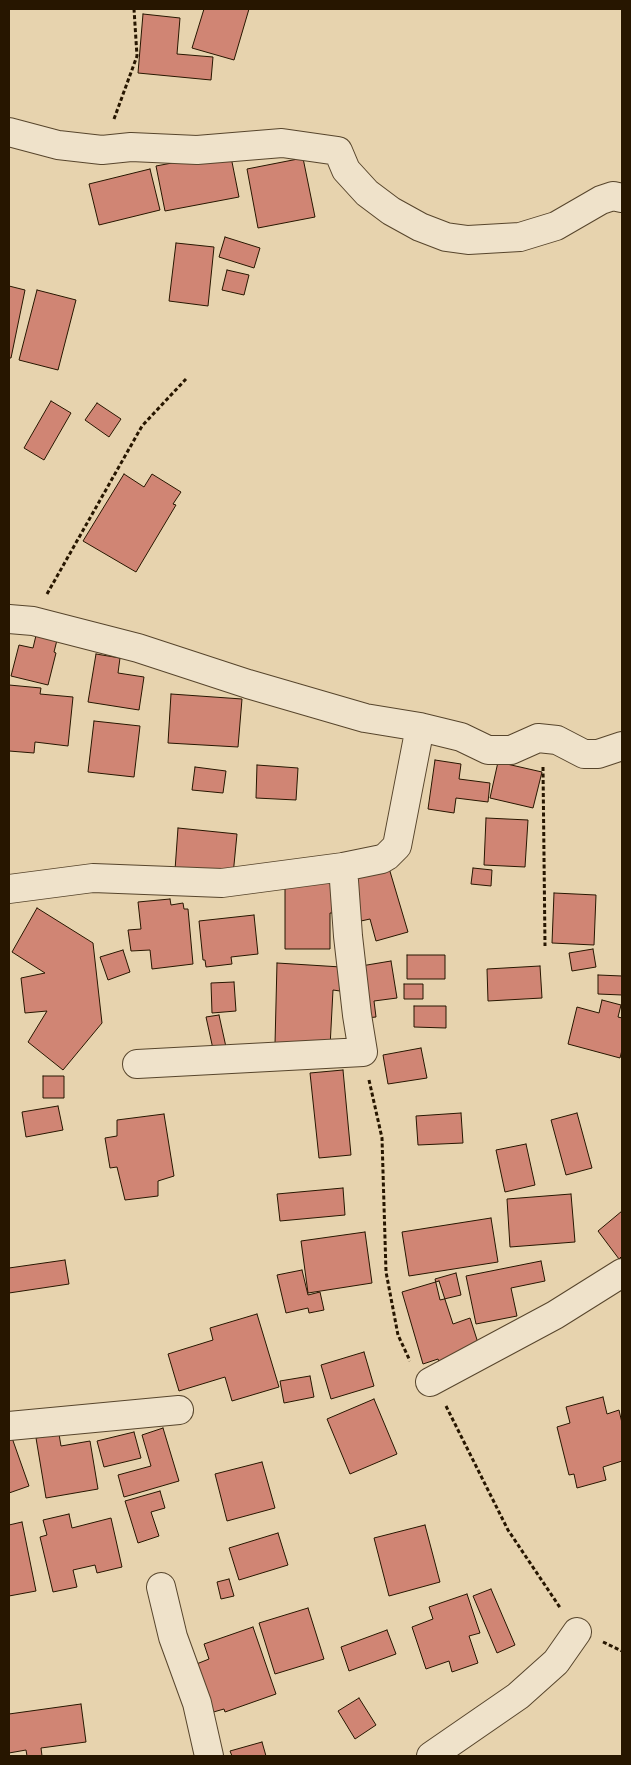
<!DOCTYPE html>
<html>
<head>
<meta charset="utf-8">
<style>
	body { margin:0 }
	#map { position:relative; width:631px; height:1765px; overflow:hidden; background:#e7d3ae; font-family:"IM FELL DW Pica",serif }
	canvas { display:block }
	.frame { position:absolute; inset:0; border:10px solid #271600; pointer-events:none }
</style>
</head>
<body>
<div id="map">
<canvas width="631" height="1765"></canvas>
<div class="frame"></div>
</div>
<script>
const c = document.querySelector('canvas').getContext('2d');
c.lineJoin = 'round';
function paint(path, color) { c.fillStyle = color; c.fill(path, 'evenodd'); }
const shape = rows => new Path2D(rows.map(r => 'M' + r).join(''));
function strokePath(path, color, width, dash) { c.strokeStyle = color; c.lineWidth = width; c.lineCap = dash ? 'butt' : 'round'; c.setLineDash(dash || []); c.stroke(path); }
const building = shape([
	[204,9,249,9,234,60,192,48,204,9],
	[143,14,180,18,177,54,213,57,211,80,138,73,143,14],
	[230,152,239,197,165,211,156,166,230,152],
	[303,158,315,217,258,228,247,169,303,158],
	[150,169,160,210,99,225,89,184,150,169],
	[225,237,260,248,254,268,219,257,225,237],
	[176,243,214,247,208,306,169,301,176,243],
	[227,270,249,275,244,295,222,290,227,270],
	[9,286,25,290,11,358,9,358,9,286],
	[37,290,76,300,58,370,19,360,37,290],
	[51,401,71,413,44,460,24,448,51,401],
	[97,403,121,419,109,437,85,420,97,403],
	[124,474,144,487,152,474,181,492,173,504,176,505,136,572,83,541,124,474],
	[39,623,60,628,54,652,56,653,48,685,11,676,19,645,33,648,39,623],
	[96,654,120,658,118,673,144,677,139,710,88,702,96,654],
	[9,685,41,688,40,694,73,697,68,746,35,742,34,753,9,751,9,685],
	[171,694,242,699,238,747,168,743,171,694],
	[94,721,140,726,134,777,88,772,94,721],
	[435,760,461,764,459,779,490,783,488,802,456,798,454,813,428,809,435,760],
	[498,762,542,772,533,808,490,798,498,762],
	[257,765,298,768,296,800,256,798,257,765],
	[195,767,226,771,223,793,192,790,195,767],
	[486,818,528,820,525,867,484,865,486,818],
	[178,828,237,834,233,875,175,870,178,828],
	[389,868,408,932,376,941,370,919,361,921,349,879,389,868],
	[473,868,492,870,491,886,471,884,473,868],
	[285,880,339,881,340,913,330,913,330,949,285,949,285,880],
	[554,893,596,895,594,945,552,943,554,893],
	[170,899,171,905,183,903,184,909,188,909,193,964,152,969,150,950,131,951,128,930,141,929,138,902,170,899],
	[37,908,93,943,102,1023,63,1070,28,1042,47,1011,25,1013,21,978,45,973,12,952,37,908],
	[254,915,258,954,231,957,232,964,206,967,205,960,203,960,199,921,254,915],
	[593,949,596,967,572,971,569,953,593,949],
	[123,950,130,972,108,980,100,957,123,950],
	[407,955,445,955,445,979,407,979,407,955],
	[391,961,397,998,374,1001,376,1017,366,1018,361,966,391,961],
	[277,963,341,967,340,991,333,990,330,1047,275,1044,277,963],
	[540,966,542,998,488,1001,487,969,540,966],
	[598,975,622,976,622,995,598,994,598,975],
	[234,982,236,1011,212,1013,211,983,234,982],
	[404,984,423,984,423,999,404,999,404,984],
	[602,1000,621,1005,618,1017,622,1018,622,1050,620,1058,568,1044,577,1007,599,1013,602,1000],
	[414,1006,446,1006,446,1028,414,1027,414,1006],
	[219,1015,226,1047,213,1049,206,1017,219,1015],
	[421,1048,427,1078,388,1084,383,1055,421,1048],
	[343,1070,351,1155,319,1158,310,1073,343,1070],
	[43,1076,64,1076,64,1098,43,1098,43,1076],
	[58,1106,63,1130,26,1137,22,1112,58,1106],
	[461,1113,463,1143,418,1145,416,1116,461,1113],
	[577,1113,592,1168,566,1175,551,1120,577,1113],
	[164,1114,174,1176,158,1181,158,1196,125,1200,117,1167,110,1168,105,1138,117,1136,117,1120,164,1114],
	[526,1144,535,1185,505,1192,496,1150,526,1144],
	[343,1188,345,1215,280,1221,277,1194,343,1188],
	[571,1194,575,1242,510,1247,507,1199,571,1194],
	[622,1211,622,1256,619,1259,598,1231,622,1211],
	[491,1218,498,1262,409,1276,402,1232,491,1218],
	[365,1232,372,1283,308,1293,301,1241,365,1232],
	[65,1260,69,1284,9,1293,9,1268,65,1260],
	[541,1261,545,1281,511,1288,517,1316,476,1324,466,1276,541,1261],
	[302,1270,308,1295,320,1292,324,1310,309,1313,308,1308,286,1313,277,1275,302,1270],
	[456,1273,461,1295,440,1300,435,1279,456,1273],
	[439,1281,453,1324,470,1318,479,1346,441,1368,438,1359,423,1364,402,1292,439,1281],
	[257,1314,279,1387,232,1401,225,1377,179,1391,168,1354,213,1340,210,1328,257,1314],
	[364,1352,374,1386,331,1399,321,1365,364,1352],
	[310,1376,314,1397,284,1403,280,1381,310,1376],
	[603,1397,607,1414,619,1410,622,1423,622,1461,603,1467,606,1480,577,1488,574,1474,569,1475,557,1427,570,1423,566,1407,603,1397],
	[374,1399,397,1454,350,1474,327,1419,374,1399],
	[163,1428,179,1481,124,1497,118,1475,151,1466,142,1435,163,1428],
	[134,1432,141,1458,104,1467,97,1441,134,1432],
	[59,1434,61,1446,90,1441,98,1489,46,1498,36,1438,59,1434],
	[11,1435,29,1486,9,1493,9,1436,11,1435],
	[262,1462,275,1508,227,1521,215,1474,262,1462],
	[160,1491,165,1508,151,1512,159,1536,138,1543,125,1501,160,1491],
	[69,1514,72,1528,111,1518,122,1567,97,1573,95,1565,73,1570,77,1587,53,1592,40,1537,47,1535,43,1520,69,1514],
	[22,1522,36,1591,9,1596,9,1525,22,1522],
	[425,1525,440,1582,389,1596,374,1538,425,1525],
	[278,1533,288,1565,239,1580,229,1548,278,1533],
	[229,1579,234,1596,221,1599,217,1582,229,1579],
	[491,1589,515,1645,497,1653,473,1596,491,1589],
	[467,1594,480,1633,469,1636,478,1663,452,1672,449,1661,426,1669,412,1627,433,1619,429,1607,467,1594],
	[308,1608,324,1659,275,1674,259,1623,308,1608],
	[253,1627,276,1694,225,1712,224,1709,210,1713,194,1665,209,1659,204,1644,253,1627],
	[387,1630,396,1654,349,1671,341,1647,387,1630],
	[359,1698,376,1725,355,1739,338,1711,359,1698],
	[81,1704,86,1742,41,1748,42,1756,27,1756,26,1750,9,1753,9,1714,81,1704],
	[262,1742,266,1756,232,1756,230,1751,262,1742]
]);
paint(building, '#d08574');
strokePath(building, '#271600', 1);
const minor = shape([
	[9,132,58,145,102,150,131,147,197,150,282,143,338,151,346,170,367,193,391,211,420,227,446,237,468,240,520,237,556,226,601,200,613,196,622,198],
	[9,619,33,621,138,648,248,684,365,718,420,727,461,737,488,750,511,750,538,738,557,740,584,754,598,754,622,746],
	[9,889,93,878,222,883,343,867,382,859,387,856,397,846,420,727],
	[137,1064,363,1052,357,1015,348,936,343,867],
	[430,1382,555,1315,622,1273],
	[9,1426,179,1410],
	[161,1587,173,1637,197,1703,209,1756],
	[431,1756,518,1696,556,1662,577,1632]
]);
strokePath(minor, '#57452c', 30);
strokePath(shape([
	[114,119,137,56,134,9],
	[47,594,142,426,186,379],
	[543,767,545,946],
	[369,1080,382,1138,386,1272,398,1335,410,1361],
	[446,1406,508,1530,561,1609],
	[603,1642,622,1651]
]), '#271600', 3, [4, 2.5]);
strokePath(minor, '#efe2ca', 28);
</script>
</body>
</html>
